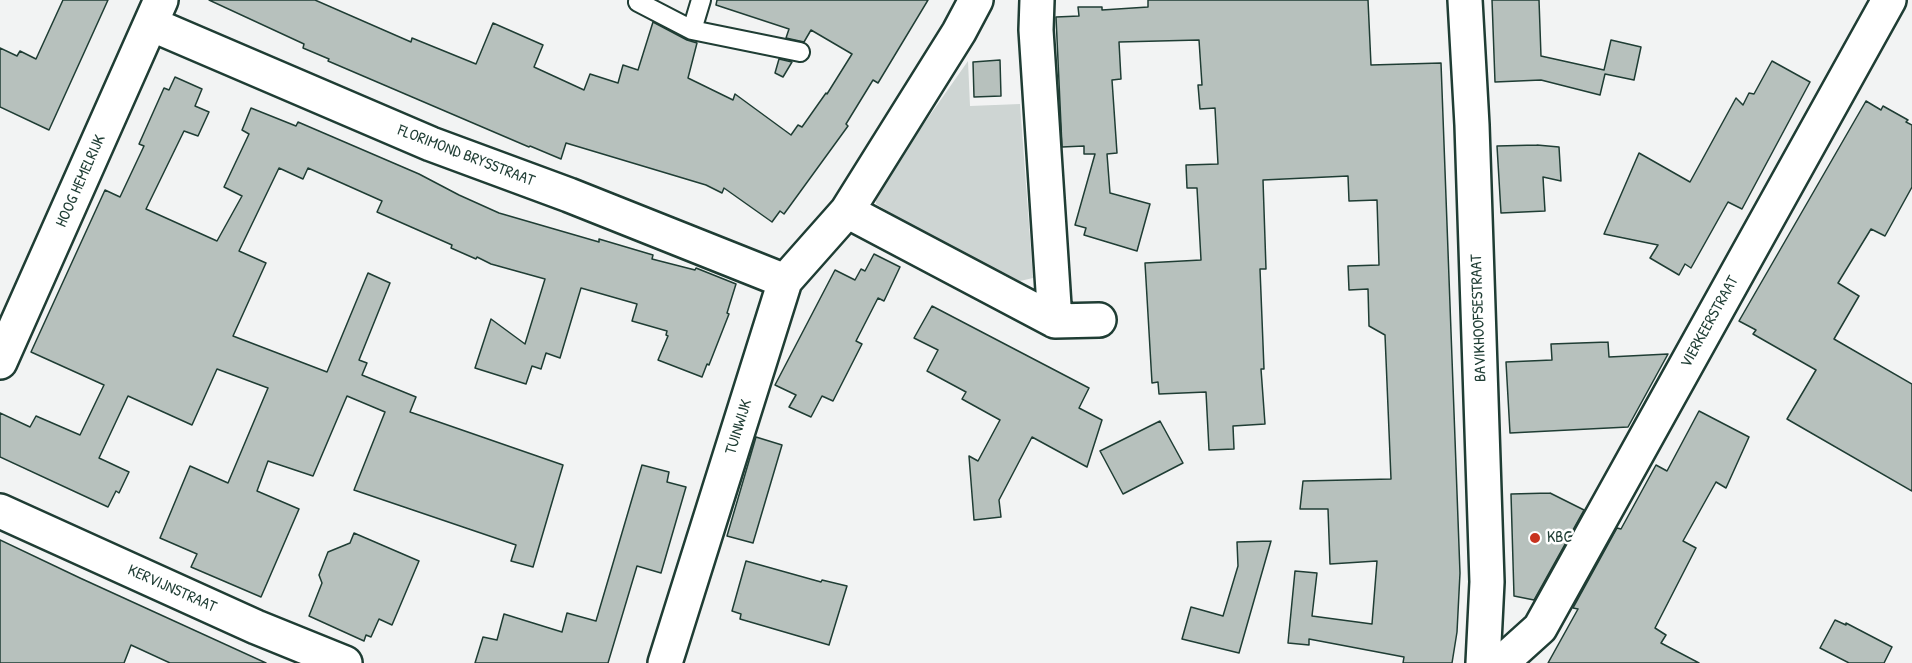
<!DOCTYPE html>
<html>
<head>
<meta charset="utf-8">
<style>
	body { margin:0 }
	canvas { display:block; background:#f2f3f3 }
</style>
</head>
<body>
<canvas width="1912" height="663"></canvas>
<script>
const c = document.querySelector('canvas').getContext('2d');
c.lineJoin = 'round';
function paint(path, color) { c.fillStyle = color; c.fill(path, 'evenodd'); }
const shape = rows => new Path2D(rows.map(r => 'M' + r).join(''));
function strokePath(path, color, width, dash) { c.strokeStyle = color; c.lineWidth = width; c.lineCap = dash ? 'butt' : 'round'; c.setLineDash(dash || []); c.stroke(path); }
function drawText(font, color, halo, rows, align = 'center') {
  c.font = font + ' "Patrick Hand",sans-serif'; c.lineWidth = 5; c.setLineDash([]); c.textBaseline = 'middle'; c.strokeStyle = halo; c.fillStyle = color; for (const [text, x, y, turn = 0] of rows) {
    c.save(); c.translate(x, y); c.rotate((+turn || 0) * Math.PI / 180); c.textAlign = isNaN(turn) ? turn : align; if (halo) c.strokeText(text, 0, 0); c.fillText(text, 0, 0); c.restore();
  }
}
paint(shape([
	[968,61,970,106,1020,104,1033,278,1020,281,920,231,876,204,876,192]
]), '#ced5d3');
const building = shape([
	[63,0,108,0,49,130,0,107,0,48,17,56,20,51,36,59,63,0],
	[209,0,315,0,411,42,412,38,476,64,493,23,543,45,534,67,584,90,590,74,618,83,623,65,638,70,653,22,687,40,697,43,688,78,733,100,735,94,791,135,798,125,802,127,826,93,827,94,852,54,811,30,804,42,786,38,789,29,716,5,717,0,928,0,878,83,873,80,846,124,848,126,784,214,780,211,772,222,724,188,722,193,706,185,566,143,561,159,530,146,529,147,328,61,329,59,303,48,304,44,209,0],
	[1148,0,1368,0,1371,65,1441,63,1460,573,1457,632,1452,663,1403,663,1404,657,1309,639,1309,645,1288,643,1295,571,1317,573,1312,616,1372,624,1377,561,1330,564,1328,509,1300,509,1303,481,1391,479,1385,335,1369,326,1368,289,1349,290,1348,266,1379,265,1377,200,1349,201,1348,176,1263,180,1266,269,1260,269,1264,369,1261,369,1265,424,1233,426,1234,449,1209,450,1206,392,1159,394,1158,382,1152,383,1145,263,1201,260,1197,188,1187,188,1186,165,1218,164,1215,108,1200,109,1198,85,1202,85,1199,40,1119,42,1121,79,1112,80,1117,153,1107,154,1110,193,1150,204,1137,251,1084,235,1086,228,1075,225,1095,154,1084,154,1084,146,1062,147,1056,17,1079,16,1078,7,1102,7,1102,10,1148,7,1148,0],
	[1492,0,1539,0,1541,56,1604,70,1611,40,1641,47,1634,80,1605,74,1600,95,1541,80,1495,82,1492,0],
	[779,59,792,62,783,77,775,73,779,59],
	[1000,60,1001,96,974,97,973,62,1000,60],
	[1772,61,1810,82,1742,209,1728,202,1691,268,1685,264,1679,275,1650,258,1658,245,1604,234,1639,153,1690,182,1736,98,1743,105,1749,93,1754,94,1772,61],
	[175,77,202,89,195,106,209,112,198,136,184,131,146,209,217,241,242,196,224,187,249,134,242,130,251,108,296,126,298,122,419,174,459,195,499,213,599,242,599,239,653,255,652,259,695,270,696,268,736,284,727,313,729,314,709,365,707,364,702,377,658,360,668,336,666,335,667,331,632,321,637,304,581,288,560,358,546,353,541,369,532,366,526,384,475,368,491,319,525,344,545,279,491,264,477,257,476,259,451,248,452,245,377,212,382,201,308,168,303,179,279,168,239,251,266,263,233,336,327,372,368,273,390,283,359,360,367,363,362,375,416,397,410,412,563,465,533,567,511,561,516,545,354,490,385,412,347,396,313,476,268,461,257,491,299,509,261,597,191,567,197,554,160,538,190,466,228,483,268,388,217,369,192,425,128,396,99,458,129,472,119,493,116,491,108,507,0,457,0,413,30,427,36,416,80,435,104,385,31,352,105,190,120,197,144,146,139,144,164,88,169,90,175,77],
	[1866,101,1881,110,1883,106,1908,120,1906,122,1912,125,1912,187,1885,236,1871,229,1838,283,1859,296,1834,339,1912,384,1912,491,1787,419,1816,370,1753,334,1756,330,1739,321,1866,101],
	[1537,145,1559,147,1561,181,1543,177,1545,211,1501,213,1497,146,1537,145],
	[874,254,900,267,884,301,878,298,856,341,862,344,833,401,822,396,811,417,789,407,796,395,775,385,835,270,855,280,861,269,865,271,874,254],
	[932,306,1089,388,1079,408,1102,420,1087,467,1032,437,999,500,1001,517,974,520,969,456,978,461,1000,420,962,399,966,392,927,371,938,350,914,338,932,306],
	[1608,342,1609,357,1668,354,1628,427,1510,433,1506,362,1552,360,1551,344,1608,342],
	[1699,411,1749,437,1726,488,1716,482,1683,541,1696,548,1655,628,1666,635,1661,643,1699,663,1548,663,1578,609,1573,608,1617,528,1621,529,1656,465,1667,471,1699,411],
	[1160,421,1183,463,1123,494,1100,451,1160,421],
	[756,437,782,445,753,543,727,536,756,437],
	[642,465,669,472,667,482,686,487,661,573,637,566,608,663,475,663,483,637,497,640,504,614,562,632,567,613,596,621,642,465],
	[1550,493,1584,510,1534,600,1514,596,1511,494,1550,493],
	[354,533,419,561,392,625,379,619,371,637,366,635,364,641,309,616,322,583,319,575,328,552,350,543,354,533],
	[0,540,80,578,266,663,170,663,131,645,124,663,0,663,0,540],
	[1271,541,1239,653,1182,639,1191,607,1223,616,1238,566,1237,542,1271,541],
	[746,561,821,582,822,580,847,586,829,645,740,619,741,614,732,611,746,561],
	[1835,620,1846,625,1846,623,1892,647,1884,663,1849,663,1820,648,1835,620]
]);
paint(building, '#b7c1bd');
strokePath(building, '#1f3d34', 1.5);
const service = shape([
	[638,2,692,30,800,52],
	[692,30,701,0]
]);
const minor = shape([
	[1037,0,1036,30,1055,321],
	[151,24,431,144,569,195,785,281],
	[847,211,1055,321,1099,320],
	[0,362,161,0],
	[0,511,256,627,345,663],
	[665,663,785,281,847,211,959,32,976,0],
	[1506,663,1510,655,1540,628,1889,0]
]);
const tertiary = shape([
	[1465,0,1472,125,1487,582,1483,663]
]);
strokePath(service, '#1f3d34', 22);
strokePath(minor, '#1f3d34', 38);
strokePath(tertiary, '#1f3d34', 38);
strokePath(service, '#fff', 18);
strokePath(minor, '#fff', 33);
strokePath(tertiary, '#fff', 33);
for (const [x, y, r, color] of [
	[1535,538,6,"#c8321e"]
]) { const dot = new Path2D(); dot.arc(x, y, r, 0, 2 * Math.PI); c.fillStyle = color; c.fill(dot); strokePath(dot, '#fff', 2); }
drawText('16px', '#1f3d34', '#fff', [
	["FLORIMOND BRYSSTRAAT",466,156,21],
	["HOOG HEMELRIJK",81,181,-66],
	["BAVIKHOOFSESTRAAT",1479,318,-92],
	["VIERKEERSTRAAT",1710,322,-61],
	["TUINWIJK",739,427,-73],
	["KERVIJNSTRAAT",172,589,24]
]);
drawText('16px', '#1f3d34', '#fff', [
	["KBC",1547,538]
], 'left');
</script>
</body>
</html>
